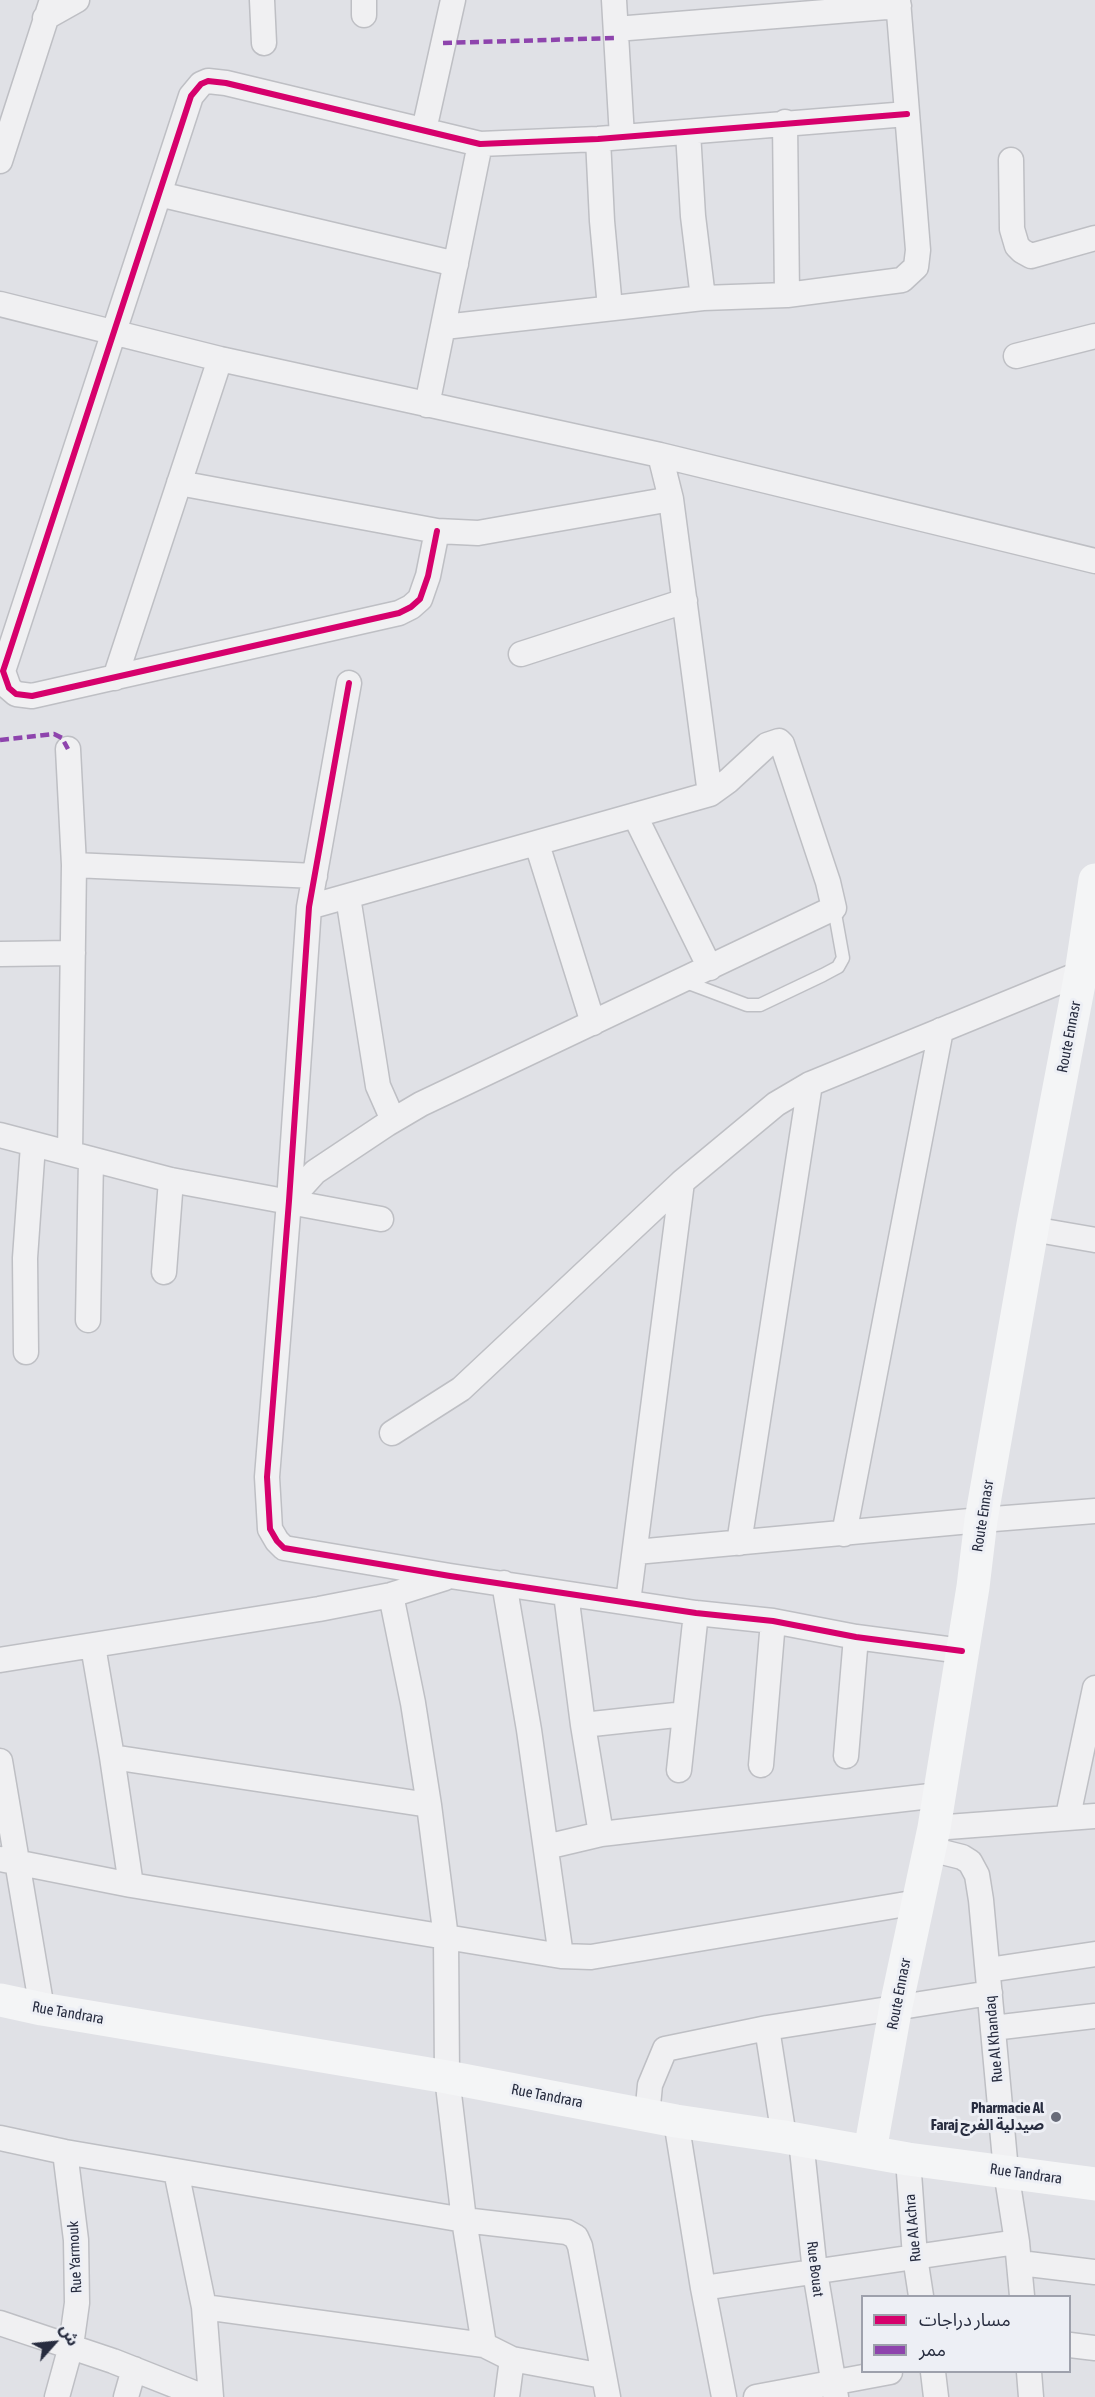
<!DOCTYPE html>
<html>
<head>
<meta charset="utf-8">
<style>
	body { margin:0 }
	#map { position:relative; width:1095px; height:2397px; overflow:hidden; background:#e0e1e6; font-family:"Asap Condensed","Noto Sans Arabic",sans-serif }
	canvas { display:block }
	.legend { position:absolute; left:861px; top:2295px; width:210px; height:78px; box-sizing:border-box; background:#edeff5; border:2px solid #9ea1ac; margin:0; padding:8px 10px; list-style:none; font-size:18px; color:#272c3f }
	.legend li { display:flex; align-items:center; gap:12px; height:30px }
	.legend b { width:30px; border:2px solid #9ea1ac }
	.north { position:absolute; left:24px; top:2313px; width:60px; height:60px; -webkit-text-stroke:4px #edeff5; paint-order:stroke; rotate:63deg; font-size:16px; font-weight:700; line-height:24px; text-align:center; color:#272c3f }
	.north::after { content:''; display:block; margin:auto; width:21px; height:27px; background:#272c3f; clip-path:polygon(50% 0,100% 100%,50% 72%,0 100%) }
</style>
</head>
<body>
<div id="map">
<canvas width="1095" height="2397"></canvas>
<ul class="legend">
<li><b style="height:8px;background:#d6006c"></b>مسار دراجات</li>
<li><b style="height:8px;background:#8e44ad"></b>ممر</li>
</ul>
<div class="north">ش</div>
</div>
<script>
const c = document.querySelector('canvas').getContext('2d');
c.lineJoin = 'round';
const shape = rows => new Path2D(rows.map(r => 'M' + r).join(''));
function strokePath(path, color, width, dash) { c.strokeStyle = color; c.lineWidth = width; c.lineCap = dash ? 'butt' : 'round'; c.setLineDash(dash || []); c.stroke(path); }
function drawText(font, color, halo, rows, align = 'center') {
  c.font = font + ' "Asap Condensed","Noto Sans Arabic",sans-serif'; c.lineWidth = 6; c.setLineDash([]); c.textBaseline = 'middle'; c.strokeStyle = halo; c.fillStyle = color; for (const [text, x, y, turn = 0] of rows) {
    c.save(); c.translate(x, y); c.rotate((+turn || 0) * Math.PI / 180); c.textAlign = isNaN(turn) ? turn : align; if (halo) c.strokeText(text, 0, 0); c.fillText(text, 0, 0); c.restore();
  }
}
const lane = shape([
	[683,981,747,1005,760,1005,823,975,838,967,843,958,834,908]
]);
const street = shape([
	[262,0,264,43],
	[364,0,364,15],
	[614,0,622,137],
	[45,18,77,0],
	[616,29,899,6],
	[785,122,787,295],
	[424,130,453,0],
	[688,132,693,216,703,298],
	[598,139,602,221,610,308],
	[1011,160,1012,229,1017,246,1022,251,1031,256,1095,238],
	[0,161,52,0],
	[159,194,456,264],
	[0,304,220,359,660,455,1095,561],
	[444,327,703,298,787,295,902,280,916,267,918,250,898,0],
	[1016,356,1095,336],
	[427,405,480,144],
	[660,455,671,499,710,794],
	[179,483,437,531,478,533,671,499],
	[437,531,428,576,420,599,411,607,399,613,32,696,16,694,9,688,3,671,8,656,191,96,201,84,208,81,226,83,480,144,598,139,907,114],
	[521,654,685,601],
	[115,678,220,359],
	[349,683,309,907,289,1201,267,1477,270,1529,277,1541,284,1548,450,1576,696,1613,773,1621,856,1637,962,1651],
	[68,749,74,865,70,1153],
	[635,816,710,968],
	[537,844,593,1023],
	[74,865,315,876],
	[348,897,378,1086,393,1120],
	[0,954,73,953],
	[0,1135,171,1180,381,1219],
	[289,1201,315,1172,387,1124,421,1104,834,908,828,882,782,744,779,741,767,745,728,781,710,794,309,907],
	[1032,1229,1095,1240],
	[164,1272,171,1180],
	[88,1320,91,1159],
	[26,1352,25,1258,33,1145],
	[392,1433,461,1389,682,1182],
	[844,1534,941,1030],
	[739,1543,810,1084],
	[636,1552,981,1520,1095,1511],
	[504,1583,529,1730,561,1956],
	[566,1594,583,1725,601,1834],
	[391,1595,413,1703,429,1805,446,1938,447,2077,464,2220,484,2345],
	[628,1602,682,1182,776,1104,810,1084,1081,973,1090,967],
	[93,1646,112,1757,131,1885],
	[0,1660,319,1609,391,1595,445,1578],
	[583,1725,685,1714],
	[846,1756,856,1637],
	[112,1757,429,1805],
	[0,1761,42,2009],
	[761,1765,773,1621],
	[679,1770,696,1613],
	[1068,1816,1095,1688],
	[934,1828,1095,1816],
	[546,1847,601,1834,939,1795],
	[930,1849,962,1857,970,1862,977,1875,981,1900,1006,2171,1017,2242,1022,2296],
	[0,1859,131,1885,561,1956,591,1957,918,1902],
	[988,1970,1095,1954],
	[767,2028,784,2137],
	[993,2028,1095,2016],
	[647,2116,650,2085,665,2049,767,2028,990,1993],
	[676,2121,703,2288,724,2397],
	[0,2138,65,2152,464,2220,567,2232,576,2237,580,2246,608,2397],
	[801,2140,815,2272,836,2397],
	[908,2159,915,2257,921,2296],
	[176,2171,204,2307,211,2397],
	[1020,2263,1095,2272],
	[703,2288,1017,2242],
	[204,2307,484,2345,512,2359,603,2376],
	[0,2323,113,2361,204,2397],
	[1070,2345,1095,2348],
	[933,2372,936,2397],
	[1029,2372,1031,2397],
	[57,2397,71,2346,77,2303,76,2240,65,2152],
	[126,2397,134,2369],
	[507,2397,512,2359],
	[756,2397,890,2372]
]);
strokePath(lane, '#bebfc4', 15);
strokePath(street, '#bebfc4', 27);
strokePath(lane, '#f0f0f2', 12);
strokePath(street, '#f0f0f2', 24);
strokePath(shape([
	[0,2000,42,2009,447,2077,676,2121,784,2137,908,2159,1095,2184],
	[870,2151,896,2006,934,1828,973,1587,981,1520,1033,1224,1081,973,1095,880]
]), '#f4f5f6', 33);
strokePath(shape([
	[443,43,616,38],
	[0,740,54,734,62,738,68,749]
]), '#8e44ad', 4.5, [9, 4.5]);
strokePath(shape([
	[437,531,428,576,420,599,411,607,399,613,32,696,16,694,9,688,3,671,8,656,191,96,201,84,208,81,226,83,480,144,598,139,907,114],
	[349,683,309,907,289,1201,267,1477,270,1529,277,1541,284,1548,450,1576,696,1613,773,1621,856,1637,962,1651]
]), '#d6006c', 6);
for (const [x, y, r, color] of [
	[1056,2117,6,"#686b79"]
]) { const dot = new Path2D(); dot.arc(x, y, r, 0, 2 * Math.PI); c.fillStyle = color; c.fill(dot); strokePath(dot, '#edeff5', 2); }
drawText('15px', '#272c3f', '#edeff5', [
	["Route Ennasr",1069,1037,-79],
	["Route Ennasr",983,1516,-81],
	["Route Ennasr",899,1994,-79],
	["Rue Tandrara",68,2013,10],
	["Rue Al Khandaq",994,2039,-95],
	["Rue Tandrara",547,2096,11],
	["Rue Tandrara",1026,2174,8],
	["Rue Al Achra",913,2228,-95],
	["Rue Yarmouk",75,2257,-93],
	["Rue Bouat",815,2269,83]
]);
drawText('bold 15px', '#272c3f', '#edeff5', [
	["Pharmacie Al",1044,2108],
	["Faraj صيدلية الفرج",1044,2125]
], 'right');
</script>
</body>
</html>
